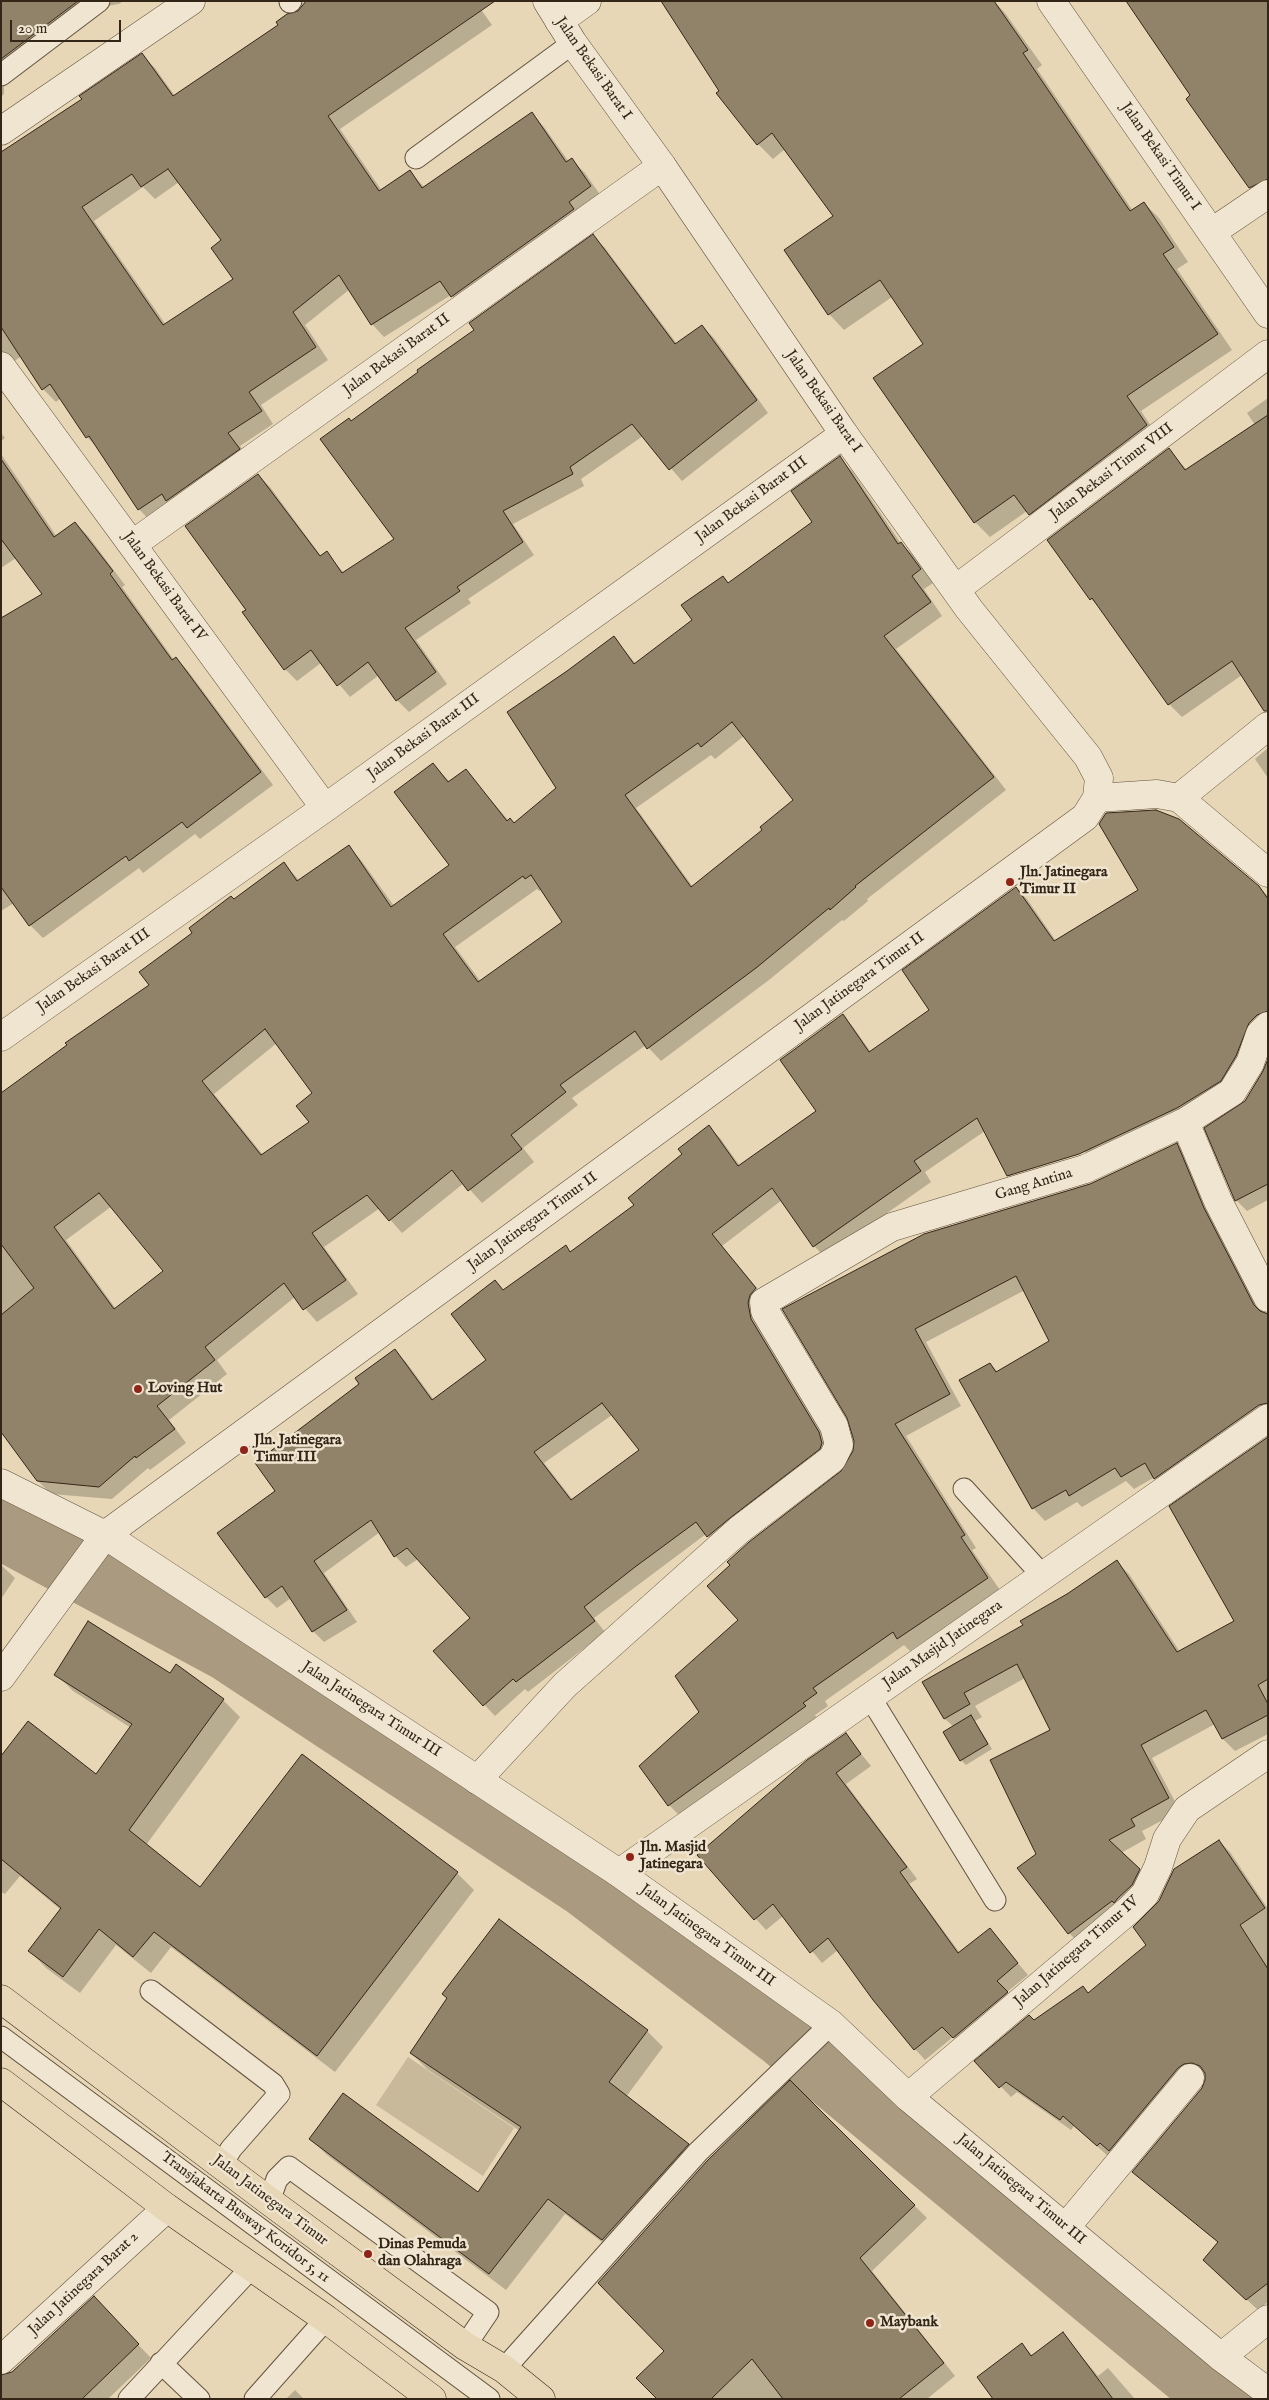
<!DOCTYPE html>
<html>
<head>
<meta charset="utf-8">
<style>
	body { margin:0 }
	#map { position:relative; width:1269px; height:2400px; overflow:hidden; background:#e7d7b6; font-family:"IM FELL English",serif }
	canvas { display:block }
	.frame { position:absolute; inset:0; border:2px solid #342617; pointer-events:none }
	.scale { position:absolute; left:10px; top:20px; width:111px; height:22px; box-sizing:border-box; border:2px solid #342617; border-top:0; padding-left:6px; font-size:15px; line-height:18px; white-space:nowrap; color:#342617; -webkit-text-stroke:4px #efe5d0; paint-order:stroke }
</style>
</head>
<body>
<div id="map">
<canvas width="1269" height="2400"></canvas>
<div class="frame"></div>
<div class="scale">20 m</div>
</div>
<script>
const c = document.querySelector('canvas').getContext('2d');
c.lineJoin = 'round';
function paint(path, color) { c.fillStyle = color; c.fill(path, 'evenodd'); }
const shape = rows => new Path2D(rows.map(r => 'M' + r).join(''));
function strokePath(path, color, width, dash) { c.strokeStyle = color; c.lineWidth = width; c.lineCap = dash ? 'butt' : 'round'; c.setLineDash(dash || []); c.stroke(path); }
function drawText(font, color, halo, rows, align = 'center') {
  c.font = font + ' "IM FELL English",serif'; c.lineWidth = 5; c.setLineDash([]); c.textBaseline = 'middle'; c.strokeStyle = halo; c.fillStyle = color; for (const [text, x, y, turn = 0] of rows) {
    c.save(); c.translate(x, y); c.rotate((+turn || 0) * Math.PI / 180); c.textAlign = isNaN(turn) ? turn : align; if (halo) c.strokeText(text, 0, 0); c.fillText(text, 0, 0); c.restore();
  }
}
paint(shape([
	[408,2057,514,2128,483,2176,376,2105]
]), '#c9b99b');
paint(shape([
	[1,1,123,1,119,4,107,6,9,80,4,86,4,94,1,97],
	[475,1,492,25,340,129,382,191,410,172,425,188,532,114,544,127,569,162,572,160,585,173,603,199,465,309,451,295,384,337,372,324,350,289,305,325,328,360,261,405,273,424,240,446,252,462,151,522,139,509,100,450,87,437,61,398,56,402,43,389,22,356,1,370,1,154,83,100,142,55,155,68,175,96],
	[179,182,223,241,234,280,166,325,94,221,143,187,155,199],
	[994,1,1005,13,1042,65,1037,69,1133,211,1144,203,1159,218,1188,262,1177,269,1232,350,1141,411,1161,441,1045,529,1027,511,990,537,975,522,924,344,892,297,844,330,829,314,785,250,835,217,785,149,773,159,758,144,718,93],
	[1268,1,1268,194,1260,198,1250,187,1192,96],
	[593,236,605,248,677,344,702,326,714,338,768,413,682,481,643,436,581,479,584,486,513,524,534,555,468,599,471,603,416,640,447,684,409,712,397,700,379,675,350,697,321,663,297,681,285,669,248,610,258,475,270,487,321,556,326,553,344,573,396,539,352,422,476,331],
	[1268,398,1268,713,1242,675,1182,717,1169,704,1103,611,1091,599,1169,450,1187,470,1255,425,1247,413],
	[1,433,5,438,1,441],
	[1,454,57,537,75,523,88,536,125,585,122,587,174,660,176,658,188,671,273,785,200,839,195,834,143,873,139,868,43,938,30,925,14,903,1,911,1,620,44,595,16,558,1,568],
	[839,458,852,471,902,545,914,556,933,583,924,589,942,616,896,649,1006,790,867,899,868,901,844,921,842,920,769,980,661,1061,646,1045,572,1098,578,1105,523,1148,534,1162,482,1203,464,1183,402,1233,380,1208,324,1247,358,1294,317,1322,295,1297,217,1360,227,1374,169,1420,186,1443,150,1470,148,1468,112,1499,51,1494,38,1481,1,1429,1,1095,151,985,194,933,284,864,300,881,348,847,361,860,394,906,451,866,433,764,450,782,466,771,509,821,514,824,558,789,614,638,636,664,694,621,723,577,729,584,814,523],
	[744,736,794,800,764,830,693,887,636,808,711,755,715,759],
	[537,889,539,891,542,889,564,922,481,982,455,947],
	[277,1043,314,1093,311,1122,263,1155,214,1094],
	[112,1206,165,1272,116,1309,66,1240],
	[1268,748,1268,778,1255,759],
	[1258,886,1268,896,1268,1028,1232,1092,1019,1187,1008,1175,985,1131,925,1172,931,1182,825,1257,814,1246,782,1200,722,1246,767,1300,830,1444,719,1547,706,1534,594,1618,605,1632,528,1692,525,1689,495,1716,435,1652,472,1618,418,1559,406,1567,395,1556,380,1532,324,1573,357,1622,324,1642,313,1631,291,1598,277,1608,266,1597,277,1491,361,1384,395,1351,406,1362,434,1400,487,1360,495,1281,504,1291,565,1247,571,1252,636,1205,709,1127,720,1138,740,1166,818,1112,842,1016,853,1027,871,1052,931,1010,1016,888,1027,899,1056,941],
	[1085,1151,1086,1154,1011,1176,1011,1174],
	[612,1415,640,1450,573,1500,544,1463],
	[1268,1063,1268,1200,1247,1211,1236,1200,1242,1106,1264,1072],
	[1177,1145,1189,1157,1216,1222,1263,1313,1268,1314,1268,1420,1167,1490,1155,1477,1134,1489,1126,1481,1082,1507,1077,1502,1045,1521,1033,1508,990,1364,998,1372,1051,1341,1025,1290,926,1342,961,1406,906,1436,976,1548,972,1550,1000,1590,910,1651,904,1645,825,1701,828,1706,815,1715,817,1719,682,1818,669,1805,641,1766,701,1712,740,1620,842,1472,854,1452,855,1441,849,1417,784,1310,1090,1185],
	[1268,1439,1268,1734,1235,1751,1223,1739,1215,1724,1152,1758,1180,1811,1142,1831,1146,1839,1121,1853,1151,1882,1081,1945,1069,1933,1019,1868,1037,1854,1052,1731,1025,1678,975,1706,982,1717,975,1721,992,1749,966,1765,961,1760,954,1727,945,1719,924,1683,1024,1625,1117,1562,1129,1574,1180,1652,1235,1622],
	[1,1565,15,1578,1,1599],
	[56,1674,170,1674,223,1700,240,1717,146,1845,200,1888,457,1873,474,1890,335,2072,171,1947,151,1973,116,1945,80,1993,46,1968,30,1951,61,1910,20,1876,5,1894,1,1892,1,1758,96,1776,131,1728,73,1691],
	[846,1735,871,1766,846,1784,917,1879,909,1884,960,1953,990,1930,1028,1975,1007,1992,1018,2004,965,2048,953,2037,925,2060,915,2049,838,1950,822,1963,783,1916,766,1930,699,1856],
	[1219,1841,1230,1852,1268,1909,1268,2302,1258,2310,1215,2270,1219,2243,1145,2182,1203,2089,1207,2080,1206,2074,1195,2074,1108,2156,1074,2126,1071,2130,1017,2092,1011,2097,976,2061,1083,1988,1089,1994,1148,1945],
	[499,1921,647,2031,663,2047,626,2097,688,2145,704,2161,619,2255,565,2214,506,2290,327,2155,311,2139,478,2194,520,2131,427,2069,411,2053],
	[790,2082,927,2218,872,2271,955,2376,927,2399,658,2399,666,2351],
	[106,2311,151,2358,108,2399,1,2399,12,2373],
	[1063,2334,1098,2376,1108,2368,1135,2399,995,2399,1022,2345,1033,2356],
	[295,2390,304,2399,286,2399]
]), '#0003');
strokePath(shape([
	[1,1525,228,1647,587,1884,787,2036,1224,2399]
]), '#aa9b80', 68);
const building = shape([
	[1,1,78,1,1,59,1,1],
	[306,1,495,1,328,116,379,191,410,170,422,188,532,112,566,162,572,158,591,186,569,202,574,209,451,297,440,281,371,325,339,275,293,312,316,347,249,392,262,411,228,433,240,449,166,501,162,494,138,510,89,436,86,438,50,384,42,390,1,327,1,152,82,99,79,96,142,53,173,96,278,25,276,22,287,14,298,11,306,1],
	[168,169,221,240,211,248,233,279,163,325,82,207,132,174,141,187,168,169],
	[661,1,994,1,1028,50,1023,53,1130,211,1144,202,1174,247,1163,254,1218,334,1127,396,1147,425,1029,515,1014,495,974,523,873,378,923,344,880,280,828,315,784,250,833,216,772,133,757,145,716,93,719,91,661,1],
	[1126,1,1268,1,1268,179,1249,188,1186,99,1190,95,1126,1],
	[593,234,675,344,702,325,757,400,669,470,632,424,570,467,573,474,503,511,523,542,457,587,460,591,405,628,436,672,396,701,368,662,337,686,311,650,284,670,242,612,246,610,185,526,258,474,320,556,327,551,342,573,394,539,320,439,349,418,351,421,418,372,417,370,474,330,469,323,593,234],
	[1268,415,1268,711,1264,711,1232,661,1168,705,1092,598,1090,600,1047,540,1169,448,1185,470,1268,415],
	[840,456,898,544,901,542,921,569,912,576,931,602,884,636,994,777,855,886,856,887,830,910,829,908,756,968,647,1049,635,1031,560,1085,566,1092,511,1135,522,1149,468,1191,452,1170,389,1221,367,1195,312,1233,346,1280,303,1310,284,1283,205,1347,215,1360,157,1406,175,1429,136,1458,135,1456,99,1487,37,1481,1,1432,1,1315,34,1288,1,1244,1,1093,67,1045,65,1043,149,985,139,972,192,933,189,928,231,896,234,899,284,862,297,881,349,845,391,907,449,865,394,792,433,763,448,782,466,769,507,821,510,818,514,823,556,788,507,712,567,671,614,636,634,664,692,620,681,605,723,576,728,583,812,522,791,491,840,456],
	[732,722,793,800,760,827,762,830,691,887,625,795,698,743,701,747,732,722],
	[531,875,562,922,478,982,443,934,523,876,525,879,531,875],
	[265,1029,312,1093,296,1106,309,1122,261,1155,202,1081,265,1029],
	[99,1193,163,1271,114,1309,54,1227,99,1193],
	[1,459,54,537,75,522,113,571,110,574,172,660,176,657,261,772,187,828,182,822,129,861,126,856,29,926,1,887,1,618,42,594,1,539,1,459],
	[1156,810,1179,819,1259,886,1268,899,1268,1011,1257,1015,1249,1023,1236,1056,1221,1081,1177,1108,1079,1154,1007,1176,977,1118,914,1161,921,1171,813,1247,772,1188,712,1234,756,1288,750,1295,748,1303,751,1319,819,1432,822,1443,820,1449,730,1518,707,1537,696,1522,635,1567,584,1607,595,1621,516,1682,513,1679,483,1706,433,1651,470,1618,407,1548,394,1557,371,1520,314,1561,347,1610,312,1632,282,1586,265,1598,217,1533,275,1491,255,1463,359,1384,355,1378,395,1349,432,1400,486,1360,451,1314,495,1280,503,1290,566,1245,570,1252,634,1205,628,1198,682,1154,678,1149,709,1125,738,1166,816,1111,780,1060,843,1014,869,1052,929,1010,902,970,1016,887,1054,941,1138,890,1099,824,1106,813,1156,810],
	[602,1403,639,1450,571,1500,534,1452,602,1403],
	[1268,1059,1268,1184,1235,1201,1204,1128,1245,1101,1263,1071,1268,1059],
	[1177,1143,1204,1208,1254,1305,1260,1311,1268,1314,1268,1403,1259,1405,1154,1479,1145,1463,1121,1477,1115,1468,1069,1496,1066,1490,1032,1509,959,1380,990,1363,996,1372,1049,1341,1016,1276,915,1329,950,1394,895,1424,965,1535,961,1537,988,1578,897,1639,893,1632,813,1688,817,1693,803,1703,806,1706,668,1806,639,1766,699,1712,675,1676,738,1620,707,1586,730,1565,727,1562,749,1542,841,1471,853,1451,854,1441,847,1418,782,1309,924,1234,1090,1184,1177,1143],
	[1268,1437,1268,1679,1258,1685,1268,1704,1268,1715,1222,1739,1206,1710,1141,1745,1169,1798,1131,1819,1135,1826,1109,1840,1140,1869,1132,1885,1118,1898,1114,1903,1112,1901,1068,1934,1017,1868,1036,1854,990,1760,1050,1730,1017,1664,964,1693,970,1704,944,1719,922,1682,1023,1625,1020,1621,1067,1594,1117,1560,1177,1652,1234,1621,1169,1506,1268,1437],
	[88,1621,170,1673,176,1664,224,1699,129,1830,200,1887,302,1754,458,1872,317,2056,154,1932,133,1957,99,1929,63,1977,28,1951,61,1908,1,1859,1,1756,28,1721,96,1774,132,1724,54,1675,88,1621],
	[971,1715,988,1744,960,1761,943,1732,971,1715],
	[846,1733,861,1754,836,1773,907,1867,900,1872,958,1953,990,1928,1018,1963,997,1981,1008,1992,953,2038,942,2027,914,2050,873,2000,828,1938,810,1953,773,1904,754,1920,697,1855,807,1760,846,1733],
	[1219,1840,1265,1908,1240,1925,1268,1969,1268,2283,1246,2300,1203,2260,1218,2242,1132,2172,1202,2088,1205,2080,1205,2073,1200,2066,1192,2063,1184,2064,1178,2068,1109,2151,1100,2143,1097,2146,1063,2116,1060,2120,1006,2082,999,2088,974,2061,1029,2015,1034,2020,1083,1986,1088,1993,1146,1945,1133,1927,1159,1901,1174,1869,1219,1840],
	[499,1919,648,2030,609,2082,689,2144,602,2240,548,2199,489,2274,309,2139,343,2093,478,2192,521,2127,410,2053,447,1998,442,1994,499,1919],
	[790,2080,915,2205,860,2258,944,2363,899,2399,783,2399,752,2359,711,2399,657,2399,636,2378,664,2351,598,2283,707,2161,790,2080],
	[94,2296,139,2344,82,2399,1,2399,1,2375,12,2372,94,2296],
	[1063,2332,1113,2399,993,2399,977,2377,1022,2343,1031,2356,1063,2332]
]);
paint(building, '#91826a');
strokePath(building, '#342617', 1);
const service = shape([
	[290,2,291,1],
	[1,75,99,1],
	[416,158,573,43],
	[964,1489,1043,1576],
	[870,1697,995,1900],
	[151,1991,273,2084,279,2094,231,2149,222,2164],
	[1,2037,489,2399],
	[269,2201,277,2179,289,2167,488,2312,465,2346],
	[161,2363,199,2399],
	[504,2369,698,2152,831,2024],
	[129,2399,252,2267],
	[255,2399,326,2319]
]);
const minor = shape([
	[1051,1,1268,314],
	[559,21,587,1],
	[1,131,191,1],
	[1212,232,1268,194],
	[1,366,325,808],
	[133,544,662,166],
	[956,589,1268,354],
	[1097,798,1157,794,1179,798,1268,873],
	[1179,798,1268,726],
	[1,1037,325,808,844,434],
	[1185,1122,1218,1201,1268,1298],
	[1,1483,105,1535],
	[477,1780,565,1685,739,1530,832,1459,839,1445,834,1426,765,1311,764,1302,892,1227,1085,1169,1185,1122,1232,1092,1250,1063,1260,1034,1268,1026],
	[619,1873,1268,1418],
	[908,2097,1129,1910,1145,1894,1158,1867,1167,1839,1187,1809,1268,1754],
	[1066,2227,1190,2078],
	[1221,2357,1268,2319]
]);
const tertiary = shape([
	[105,1535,619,1873,831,2024,908,2097,1221,2357,1268,2392],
	[1,1677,105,1535,1085,817,1097,798,1099,778,1088,757,969,609,844,434,662,166,573,43,547,1],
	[1,2360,167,2208]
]);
const primary = shape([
	[1,1999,269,2201,465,2346,504,2369,541,2399],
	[1,2082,167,2208,326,2319,432,2399]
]);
strokePath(service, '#61523f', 23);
strokePath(minor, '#61523f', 29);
strokePath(tertiary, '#61523f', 29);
strokePath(primary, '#342617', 29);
strokePath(service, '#efe5d0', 21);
strokePath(minor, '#efe5d0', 28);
strokePath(tertiary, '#efe5d0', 28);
strokePath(primary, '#e7d7b6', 28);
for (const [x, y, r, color] of [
	[1010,882,5,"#8f2418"],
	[138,1389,5,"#8f2418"],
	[244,1450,5,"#8f2418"],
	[630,1857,5,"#8f2418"],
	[368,2254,5,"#8f2418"],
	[870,2323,5,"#8f2418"]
]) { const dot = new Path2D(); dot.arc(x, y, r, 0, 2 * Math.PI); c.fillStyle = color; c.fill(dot); strokePath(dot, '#efe5d0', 2); }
drawText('15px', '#342617', '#efe5d0', [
	["Jalan Bekasi Barat I",593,69,55],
	["Jalan Bekasi Timur I",1160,157,55],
	["Jalan Bekasi Barat II",397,355,-36],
	["Jalan Bekasi Barat I",823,402,55],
	["Jalan Bekasi Timur VIII",1112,472,-37],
	["Jalan Bekasi Barat III",752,500,-36],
	["Jalan Bekasi Barat IV",164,587,54],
	["Jalan Bekasi Barat III",424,737,-36],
	["Jalan Bekasi Barat III",94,971,-35],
	["Jalan Jatinegara Timur II",860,982,-36],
	["Gang Antina",1034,1185,-17],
	["Jalan Jatinegara Timur II",533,1222,-36],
	["Jalan Masjid Jatinegara",943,1645,-35],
	["Jalan Jatinegara Timur III",371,1710,33],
	["Jalan Jatinegara Timur III",707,1936,36],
	["Jalan Jatinegara Timur IV",1077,1952,-41],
	["Jalan Jatinegara Timur III",1021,2190,40],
	["Jalan Jatinegara Timur",270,2201,37],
	["Transjakarta Busway Koridor 5, 11",245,2218,37],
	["Jalan Jatinegara Barat 2",84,2284,-43]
]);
drawText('bold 15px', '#342617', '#efe5d0', [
	["Jln. Jatinegara",1020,873],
	["Timur II",1020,890],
	["Loving Hut",148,1389],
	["Jln. Jatinegara",254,1441],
	["Timur III",254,1458],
	["Jln. Masjid",640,1848],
	["Jatinegara",640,1865],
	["Dinas Pemuda",378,2245],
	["dan Olahraga",378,2262],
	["Maybank",880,2323]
], 'left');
</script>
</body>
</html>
